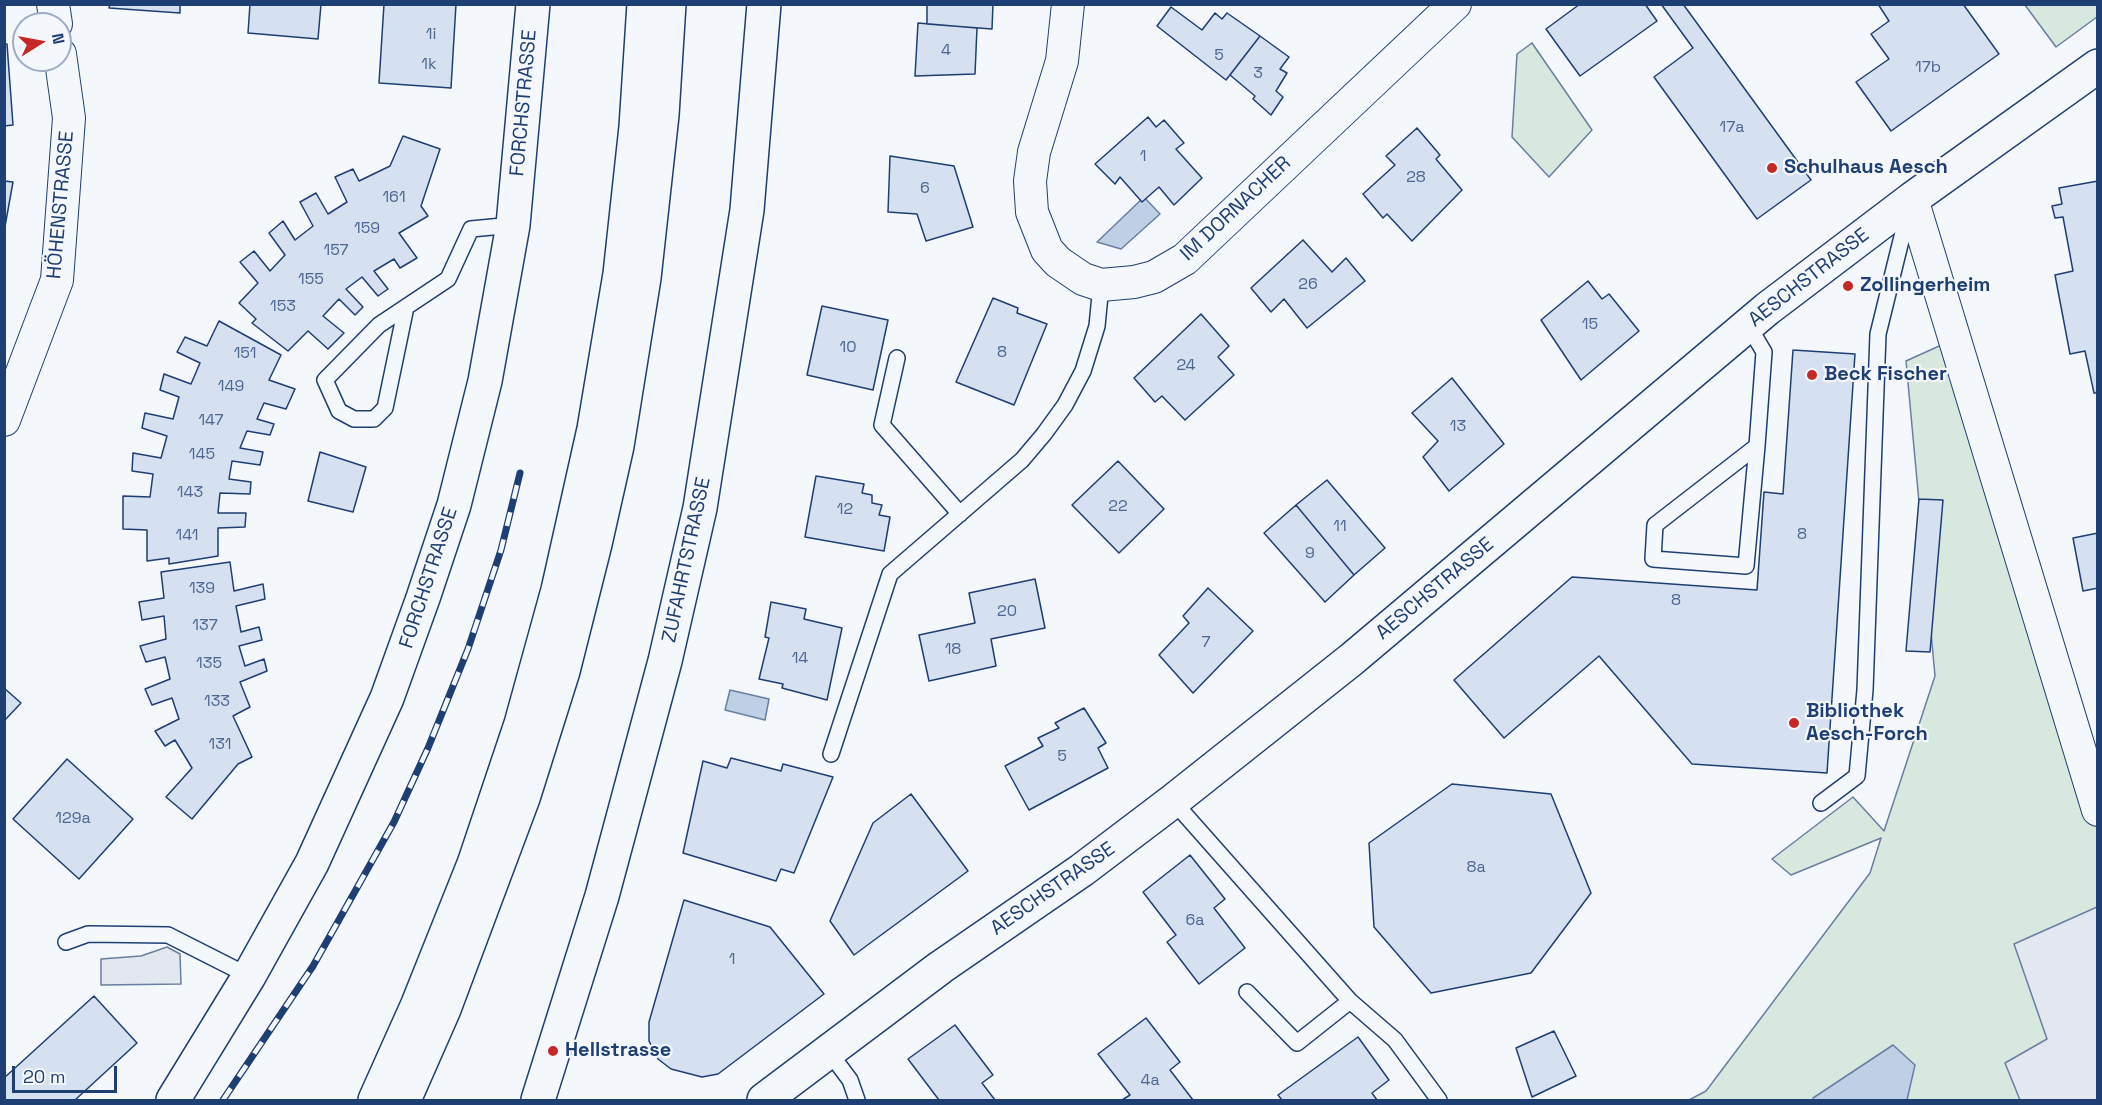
<!DOCTYPE html>
<html>
<head>
<meta charset="utf-8">
<style>
	body { margin:0 }
	#map { position:relative; width:2102px; height:1105px; overflow:hidden; background:#f4f7fb; font-family:"Space Grotesk",sans-serif }
	canvas { display:block }
	.frame { position:absolute; inset:0; border:6px solid #1d3f73; pointer-events:none }
	.north { position:absolute; left:12px; top:12px; width:60px; height:60px; box-sizing:border-box; background:#f4f7fb; border:2px solid #9eadc5; border-radius:50%; rotate:79deg; font-size:16px; font-weight:700; line-height:24px; text-align:center; color:#1d3f73 }
	.north::after { content:''; display:block; margin:auto; width:21px; height:27px; background:#c62828; clip-path:polygon(50% 0,100% 100%,50% 72%,0 100%) }
	.scale { position:absolute; left:12px; top:1066px; width:105px; height:27px; box-sizing:border-box; border:3px solid #1d3f73; border-top:0; padding-left:8px; font-size:18px; line-height:21px; white-space:nowrap; color:#1d3f73; -webkit-text-stroke:4px #f4f7fb; paint-order:stroke }
</style>
</head>
<body>
<div id="map">
<canvas width="2102" height="1105"></canvas>
<div class="frame"></div>
<div class="north">N</div>
<div class="scale">20 m</div>
</div>
<script>
const c = document.querySelector('canvas').getContext('2d');
c.lineJoin = 'round';
function paint(path, color) { c.fillStyle = color; c.fill(path, 'evenodd'); }
const shape = rows => new Path2D(rows.map(r => 'M' + r).join(''));
function strokePath(path, color, width, dash) { c.strokeStyle = color; c.lineWidth = width; c.lineCap = dash ? 'butt' : 'round'; c.setLineDash(dash || []); c.stroke(path); }
function drawText(font, color, halo, rows, align = 'center') {
  c.font = font + ' "Space Grotesk",sans-serif'; c.lineWidth = 4.5; c.setLineDash([]); c.textBaseline = 'middle'; c.strokeStyle = halo; c.fillStyle = color; for (const [text, x, y, turn = 0] of rows) {
    c.save(); c.translate(x, y); c.rotate((+turn || 0) * Math.PI / 180); c.textAlign = isNaN(turn) ? turn : align; if (halo) c.strokeText(text, 0, 0); c.fillText(text, 0, 0); c.restore();
  }
}
const green = shape([
	[2025,5,2097,5,2097,17,2056,47,2025,5],
	[1532,43,1592,130,1549,177,1512,137,1517,54,1532,43],
	[1948,342,2097,828,2097,1100,1689,1100,1706,1091,1870,873,1881,838,1791,875,1772,859,1853,797,1884,831,1935,676,1906,361,1948,342]
]);
paint(green, '#d7e8df');
strokePath(green, '#687fa3', 1.5);
const parking = shape([
	[2097,907,2097,1100,2020,1100,2005,1063,2047,1039,2014,944,2097,907],
	[167,947,180,954,181,984,101,985,101,959,141,956,167,947]
]);
paint(parking, '#e3e8f0');
strokePath(parking, '#687fa3', 1.5);
const water = shape([
	[1144,197,1160,214,1121,249,1097,242,1144,197],
	[730,690,769,699,765,720,725,710,730,690],
	[1893,1045,1915,1065,1907,1100,1814,1100,1813,1098,1893,1045]
]);
paint(water, '#bed0e5');
strokePath(water, '#687fa3', 1.5);
const building = shape([
	[110,4,180,4,180,13,109,8,110,4],
	[250,4,321,4,318,39,248,33,250,4],
	[384,4,456,4,451,88,379,83,384,4],
	[927,4,993,4,992,29,927,24,927,4],
	[1580,4,1645,4,1657,21,1580,76,1546,29,1580,4],
	[1661,4,1683,4,1811,180,1757,219,1654,77,1693,48,1661,4],
	[1878,4,1963,4,1999,54,1891,131,1856,82,1889,59,1871,34,1889,21,1878,4],
	[1171,7,1202,30,1215,13,1222,19,1227,13,1260,36,1226,80,1157,26,1171,7],
	[918,23,977,28,975,74,915,76,918,23],
	[1260,36,1289,57,1280,69,1287,73,1276,91,1283,97,1271,115,1253,99,1255,96,1230,75,1260,36],
	[4,44,7,44,13,125,4,126,4,44],
	[1148,117,1156,127,1164,120,1184,143,1176,149,1202,178,1174,205,1159,187,1142,202,1120,177,1115,184,1095,164,1148,117],
	[1417,128,1440,155,1436,159,1462,190,1412,241,1387,214,1383,218,1363,194,1395,165,1386,156,1417,128],
	[403,136,440,149,421,206,428,216,399,233,417,258,400,268,394,259,374,271,388,289,378,296,362,277,346,289,363,307,355,315,339,299,323,316,344,333,328,349,308,331,288,351,252,323,256,319,239,303,258,283,240,262,254,251,270,271,285,255,269,233,283,221,295,240,313,226,300,202,316,193,328,214,347,202,335,177,353,169,359,181,390,166,403,136],
	[890,156,954,166,973,227,926,241,917,214,888,212,890,156],
	[4,181,13,182,4,232,4,181],
	[2098,181,2098,393,2094,393,2085,351,2070,354,2055,275,2073,271,2063,217,2055,218,2052,206,2062,204,2059,188,2098,181],
	[1303,240,1332,272,1346,258,1365,281,1307,328,1284,299,1271,312,1251,288,1303,240],
	[1588,281,1602,299,1609,294,1639,331,1581,380,1541,320,1588,281],
	[993,298,1018,308,1017,313,1047,324,1014,405,956,382,993,298],
	[822,306,888,320,873,390,807,375,822,306],
	[1201,314,1229,346,1218,357,1234,375,1185,420,1162,396,1155,402,1134,378,1201,314],
	[219,321,281,355,269,380,295,389,286,409,264,403,257,419,274,424,270,435,247,431,240,448,263,452,260,465,232,461,229,479,251,482,250,494,220,493,218,513,246,513,245,527,218,528,218,556,169,564,169,558,147,561,147,530,123,529,123,496,150,497,153,474,132,471,133,453,161,458,167,436,142,428,145,413,173,419,179,397,160,390,164,374,191,384,200,363,177,352,185,337,207,346,219,321],
	[1793,350,1855,354,1827,773,1692,764,1599,656,1504,738,1454,680,1572,577,1757,590,1764,492,1783,494,1793,350],
	[1452,378,1504,444,1449,491,1423,457,1438,441,1412,413,1452,378],
	[320,452,366,467,353,512,308,501,320,452],
	[1118,461,1164,509,1119,553,1072,505,1118,461],
	[816,476,864,484,862,493,872,495,872,503,882,505,879,515,890,517,884,551,805,537,816,476],
	[1327,480,1385,548,1354,575,1296,505,1327,480],
	[1919,499,1943,500,1930,652,1906,651,1919,499],
	[1296,505,1354,575,1325,602,1264,533,1296,505],
	[2098,533,2098,588,2083,591,2073,538,2098,533],
	[230,562,234,591,263,584,265,599,236,606,241,632,259,627,262,640,239,646,245,666,264,659,267,671,240,682,250,707,233,716,252,757,238,764,192,819,166,797,192,768,175,740,165,746,155,731,179,719,172,698,152,705,145,689,170,679,165,657,146,662,140,646,166,639,164,616,142,620,139,602,164,598,161,572,230,562],
	[1035,579,1045,628,991,639,996,666,929,681,919,635,975,623,969,593,1035,579],
	[1208,588,1253,631,1193,693,1159,655,1189,623,1183,616,1208,588],
	[771,602,806,609,804,619,842,628,827,700,782,688,783,684,759,679,769,638,765,637,771,602],
	[4,688,21,703,4,721,4,688],
	[1084,708,1106,743,1098,748,1108,768,1029,810,1005,766,1043,746,1038,738,1059,728,1055,723,1084,708],
	[731,758,781,771,783,764,833,777,794,873,781,869,776,881,683,853,703,761,727,768,731,758],
	[67,759,133,819,79,879,13,819,67,759],
	[1452,784,1551,794,1591,893,1531,973,1431,993,1374,927,1369,843,1452,784],
	[911,794,968,871,854,955,830,921,873,823,911,794],
	[1190,855,1225,899,1214,908,1245,948,1199,984,1167,942,1176,935,1143,892,1190,855],
	[684,900,770,927,824,994,718,1074,702,1077,671,1069,658,1059,649,1041,649,1022,684,900],
	[94,996,137,1043,75,1100,4,1100,4,1078,94,996],
	[1146,1018,1180,1062,1170,1070,1193,1100,1122,1100,1130,1095,1098,1054,1146,1018],
	[955,1025,993,1075,982,1083,995,1100,939,1100,908,1059,955,1025],
	[1554,1031,1576,1076,1532,1097,1516,1048,1554,1031],
	[1358,1037,1389,1080,1372,1093,1377,1100,1282,1100,1278,1095,1358,1037]
]);
paint(building, '#d5e0f0');
strokePath(building, '#1d3f73', 1.5);
const lane = shape([
	[406,307,385,408,374,419,354,419,339,411,325,380,379,325,448,279,471,229,513,225],
	[1748,325,1764,352,1757,446,1746,566,1653,559,1655,525,1757,446],
	[897,358,882,425,960,514],
	[831,754,890,574,1022,460,1044,434,1065,405,1083,371,1097,326,1101,285],
	[1173,801,1350,1001,1395,1040,1439,1100],
	[1821,803,1857,776,1865,690,1878,334,1909,208],
	[66,942,88,934,168,935,249,976],
	[1247,992,1297,1043,1350,1001],
	[829,1052,850,1080,857,1100]
]);
const street = shape([
	[53,4,56,24],
	[1068,4,1062,61,1034,152,1030,181,1032,212,1047,250,1058,262,1083,279,1101,285,1134,282,1154,277,1185,259,1455,4],
	[1912,199,2098,810],
	[4,420,57,280,69,118,60,54]
]);
const secondary = shape([
	[173,1100,249,976,312,863,387,698,423,598,454,505,485,381,513,225,533,4],
	[538,1100,602,896,665,661,700,508,747,210,764,4],
	[764,1100,941,967,1082,870,1173,801,1352,659,1767,309,1912,199,2098,66]
]);
const highway = shape([
	[375,1100,418,1004,474,864,521,724,558,590,594,429,620,274,636,127,644,4],
	[404,1100,444,1009,523,798,563,671,595,544,617,446,644,278,662,115,669,4]
]);
strokePath(lane, '#1d3f73', 18);
strokePath(street, '#1d3f73', 34);
strokePath(secondary, '#1d3f73', 36);
strokePath(highway, '#1d3f73', 36);
strokePath(lane, '#f4f7fb', 15);
strokePath(street, '#f4f7fb', 32);
strokePath(secondary, '#f4f7fb', 33);
strokePath(highway, '#f4f7fb', 33);
const rail = shape([
	[223,1100,313,966,394,822,428,748,468,649,501,550,520,473]
]);
strokePath(rail, '#1d3f73', 7);
strokePath(rail, '#f4f7fb', 4.5, [14]);
for (const [x, y, r, color] of [
	[1772,168,6,"#c62828"],
	[1848,286,6,"#c62828"],
	[1812,375,6,"#c62828"],
	[1794,723,6,"#c62828"],
	[553,1051,6,"#c62828"]
]) { const dot = new Path2D(); dot.arc(x, y, r, 0, 2 * Math.PI); c.fillStyle = color; c.fill(dot); strokePath(dot, '#f4f7fb', 2); }
drawText('16px', '#4b6792', null, [
	["1i",431,35],
	["4",946,51],
	["5",1219,56],
	["1k",429,65],
	["17b",1928,68],
	["3",1258,74],
	["17a",1732,128],
	["1",1143,157],
	["28",1416,178],
	["6",925,189],
	["161",394,198],
	["159",367,229],
	["157",336,251],
	["155",311,280],
	["26",1308,285],
	["153",283,307],
	["15",1590,325],
	["10",848,348],
	["8",1002,353],
	["151",245,354],
	["24",1186,366],
	["149",231,387],
	["147",211,421],
	["13",1458,427],
	["145",202,455],
	["143",190,493],
	["22",1118,507],
	["12",845,510],
	["11",1340,527],
	["8",1802,535],
	["141",187,536],
	["9",1310,554],
	["139",202,589],
	["8",1676,601],
	["20",1007,612],
	["137",205,626],
	["7",1206,643],
	["18",953,650],
	["14",800,659],
	["135",209,664],
	["133",217,702],
	["131",220,745],
	["5",1062,757],
	["129a",73,819],
	["8a",1476,868],
	["6a",1195,921],
	["1",732,960],
	["4a",1150,1081]
]);
drawText('20px', '#1d3f73', '#f4f7fb', [
	["FORCHSTRASSE",524,103,-85],
	["HÖHENSTRASSE",61,205,-85],
	["IM DORNACHER",1236,209,-43],
	["AESCHSTRASSE",1809,278,-38],
	["ZUFAHRTSTRASSE",687,560,-78],
	["FORCHSTRASSE",429,578,-72],
	["AESCHSTRASSE",1435,589,-40],
	["AESCHSTRASSE",1053,889,-35]
]);
drawText('bold 20px', '#1d3f73', '#f4f7fb', [
	["Schulhaus Aesch",1784,168],
	["Zollingerheim",1860,286],
	["Beck Fischer",1824,375],
	["Bibliothek",1806,712],
	["Aesch-Forch",1806,735],
	["Hellstrasse",565,1051]
], 'left');
</script>
</body>
</html>
